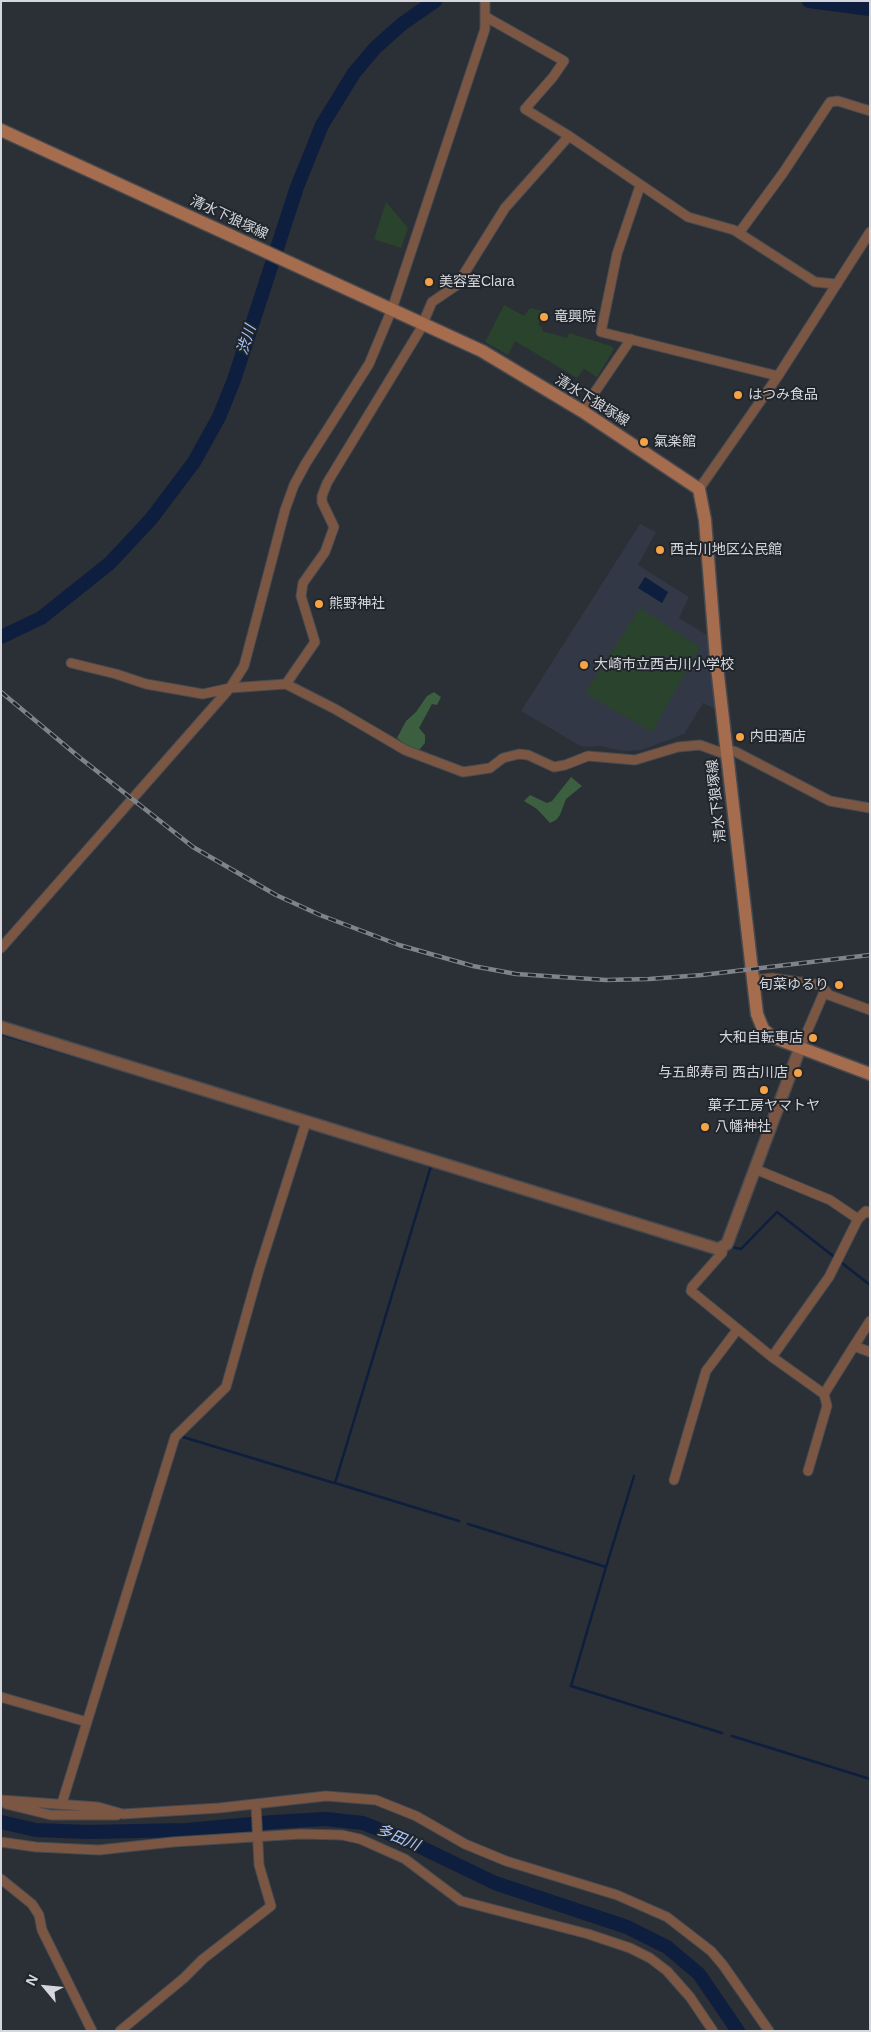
<!DOCTYPE html>
<html>
<head>
<meta charset="utf-8">
<style>
	body { margin:0 }
	#map { position:relative; width:871px; height:2032px; overflow:hidden; background:#2b2f36; font-family:Helvetica,sans-serif }
	canvas { display:block }
	.frame { position:absolute; inset:0; border:2px solid #d5d7dc; pointer-events:none }
	.north { position:absolute; left:20px; top:1962px; width:50px; height:50px; -webkit-text-stroke:4px #21252c; paint-order:stroke; rotate:298deg; font-size:14px; font-weight:700; line-height:20px; text-align:center; color:#d5d7dc }
	.north::after { content:''; display:block; margin:auto; width:18px; height:22px; background:#d5d7dc; clip-path:polygon(50% 0,100% 100%,50% 72%,0 100%) }
</style>
</head>
<body>
<div id="map">
<canvas width="871" height="2032"></canvas>
<div class="frame"></div>
<div class="north">N</div>
</div>
<script>
const c = document.querySelector('canvas').getContext('2d');
c.lineJoin = 'round';
function paint(path, color) { c.fillStyle = color; c.fill(path, 'evenodd'); }
const shape = rows => new Path2D(rows.map(r => 'M' + r).join(''));
function strokePath(path, color, width, dash) { c.strokeStyle = color; c.lineWidth = width; c.lineCap = dash ? 'butt' : 'round'; c.setLineDash(dash || []); c.stroke(path); }
function drawText(font, color, halo, rows, align = 'center') {
  c.font = font + ' Helvetica,"Noto Sans JP",sans-serif'; c.lineWidth = 4; c.setLineDash([]); c.textBaseline = 'middle'; c.strokeStyle = halo; c.fillStyle = color; for (const [text, x, y, turn = 0] of rows) {
    c.save(); c.translate(x, y); c.rotate((+turn || 0) * Math.PI / 180); c.textAlign = isNaN(turn) ? turn : align; if (halo) c.strokeText(text, 0, 0); c.fillText(text, 0, 0); c.restore();
  }
}
paint(shape([
	[640,524,656,532,638,565,689,597,679,618,710,637,717,710,703,703,684,734,642,750,622,751,601,746,582,747,521,711]
]), '#323845');
paint(shape([
	[386,202,408,228,401,248,374,239],
	[504,305,524,316,530,308,543,311,538,325,542,327,542,331,567,338,569,333,611,346,614,349,597,377,584,369,577,378,515,341,508,355,485,342],
	[640,608,700,647,652,732,585,693]
]), '#2a432d');
paint(shape([
	[434,692,441,697,437,705,432,704,419,728,425,735,425,743,419,750,407,746,397,738,406,721,416,712,427,696],
	[571,777,582,786,566,799,560,815,556,820,550,823,537,809,524,801,530,795,547,803,552,801]
]), '#3b5f3f');
paint(shape([
	[645,577,668,592,662,603,638,588]
]), '#0d1e3e');
strokePath(shape([
	[1,1034,105,1065],
	[429,1165,431,1166,335,1483,459,1521],
	[732,1247,741,1249,777,1212,870,1285],
	[183,1437,334,1483],
	[468,1524,606,1567,571,1686,722,1733],
	[606,1567,634,1476],
	[732,1736,870,1779]
]), '#0d1e3e', 2.5);
strokePath(shape([
	[809,1,870,9],
	[1,637,41,618,110,563,151,519,194,462,219,417,234,380,297,187,322,125,354,73,375,48,402,24,435,1],
	[1,1822,36,1830,89,1832,187,1830,273,1822,326,1819,363,1823,410,1842,495,1883,627,1927,667,1947,699,1974,738,2031]
]), '#0d1e3e', 14);
const minor = shape([
	[486,17,564,61,553,77,525,109,569,136,688,217,734,230,815,282,837,284],
	[640,186,617,254,601,332,778,376],
	[739,233,783,173,830,102,838,101,870,111],
	[582,411,631,339],
	[699,489,778,376,870,232],
	[71,663,116,674,146,684,203,694,230,688,286,684,335,709,405,750,463,772,490,768,503,758,519,754,528,755,554,767,565,765,588,756,635,760,678,747,700,745,722,753,727,749,736,752,830,801,870,808],
	[286,684,315,642,301,596,303,583,325,552,334,527,322,502,322,496,327,483,420,330,432,302,457,285,505,208,569,136],
	[1,948,230,688,244,666,285,510,294,485,306,463,369,364,392,309,485,29,485,1],
	[753,980,772,978,821,985,829,995,870,1010],
	[800,1048,825,990],
	[755,1169,830,1200,858,1219],
	[723,1247,722,1253,692,1287,691,1291,772,1357,824,1394,827,1406,808,1471],
	[870,1321,854,1346,870,1352],
	[772,1357,829,1277,858,1219,866,1211,870,1213],
	[824,1394,854,1346],
	[674,1480,706,1371,737,1330],
	[1,1697,87,1722],
	[1,1800,98,1807,123,1814,219,1808,326,1796,376,1800,416,1816,465,1844,506,1861,617,1895,667,1917,711,1951,723,1965,769,2031],
	[62,1803,175,1437,226,1387,259,1270,306,1122],
	[6,1804,51,1815,117,1815],
	[1,1842,36,1847,99,1850,173,1842,301,1834,342,1835,360,1839,405,1859,461,1901,588,1934,630,1948,650,1958,667,1971,690,1997,713,2031],
	[1,1879,32,1904,39,1915,42,1930,92,2031],
	[120,2031,184,1978,203,1959,271,1906,259,1865,256,1804]
]);
const tertiary = shape([
	[1,1027,718,1249,727,1244,800,1048]
]);
const secondary = shape([
	[1,130,482,351,582,411,699,489,705,520,716,658,757,1014,763,1029,772,1037,870,1074]
]);
strokePath(minor, '#464a51', 11);
strokePath(tertiary, '#464a51', 14);
strokePath(secondary, '#464a51', 15);
strokePath(minor, '#7b5743', 9);
strokePath(tertiary, '#7b5743', 11);
strokePath(secondary, '#a56c4d', 12);
const rail = shape([
	[1,692,79,757,193,847,276,895,320,915,399,945,473,966,516,974,606,980,649,979,702,975,870,955]
]);
strokePath(rail, '#808389', 4.5);
strokePath(rail, '#21252c', 2.5, [8]);
for (const [x, y, r, color] of [
	[429,282,5,"#f5a345"],
	[544,317,5,"#f5a345"],
	[738,395,5,"#f5a345"],
	[644,442,5,"#f5a345"],
	[660,550,5,"#f5a345"],
	[319,604,5,"#f5a345"],
	[584,665,5,"#f5a345"],
	[740,737,5,"#f5a345"],
	[839,985,5,"#f5a345"],
	[813,1038,5,"#f5a345"],
	[798,1073,5,"#f5a345"],
	[764,1090,5,"#f5a345"],
	[705,1127,5,"#f5a345"]
]) { const dot = new Path2D(); dot.arc(x, y, r, 0, 2 * Math.PI); c.fillStyle = color; c.fill(dot); strokePath(dot, '#21252c', 2); }
drawText('14px', '#d5d7dc', '#21252c', [
	["清水下狼塚線",229,218,25],
	["清水下狼塚線",592,401,32],
	["清水下狼塚線",717,801,-96]
]);
drawText('14px', '#d5d7dc', '#21252c', [
	["美容室Clara",439,282],
	["竜興院",554,317],
	["はつみ食品",748,395],
	["氣楽館",654,442],
	["西古川地区公民館",670,550],
	["熊野神社",329,604],
	["大崎市立西古川小学校",594,665],
	["内田酒店",750,737],
	["旬菜ゆるり",829,985,"right"],
	["大和自転車店",803,1038,"right"],
	["与五郎寿司 西古川店",788,1073,"right"],
	["菓子工房ヤマトヤ",764,1106,"center"],
	["八幡神社",715,1127]
], 'left');
drawText('italic 15px', '#abc7f9', '#21252c', [
	["渋川",247,340,-72],
	["多田川",398,1838,23]
]);
</script>
</body>
</html>
